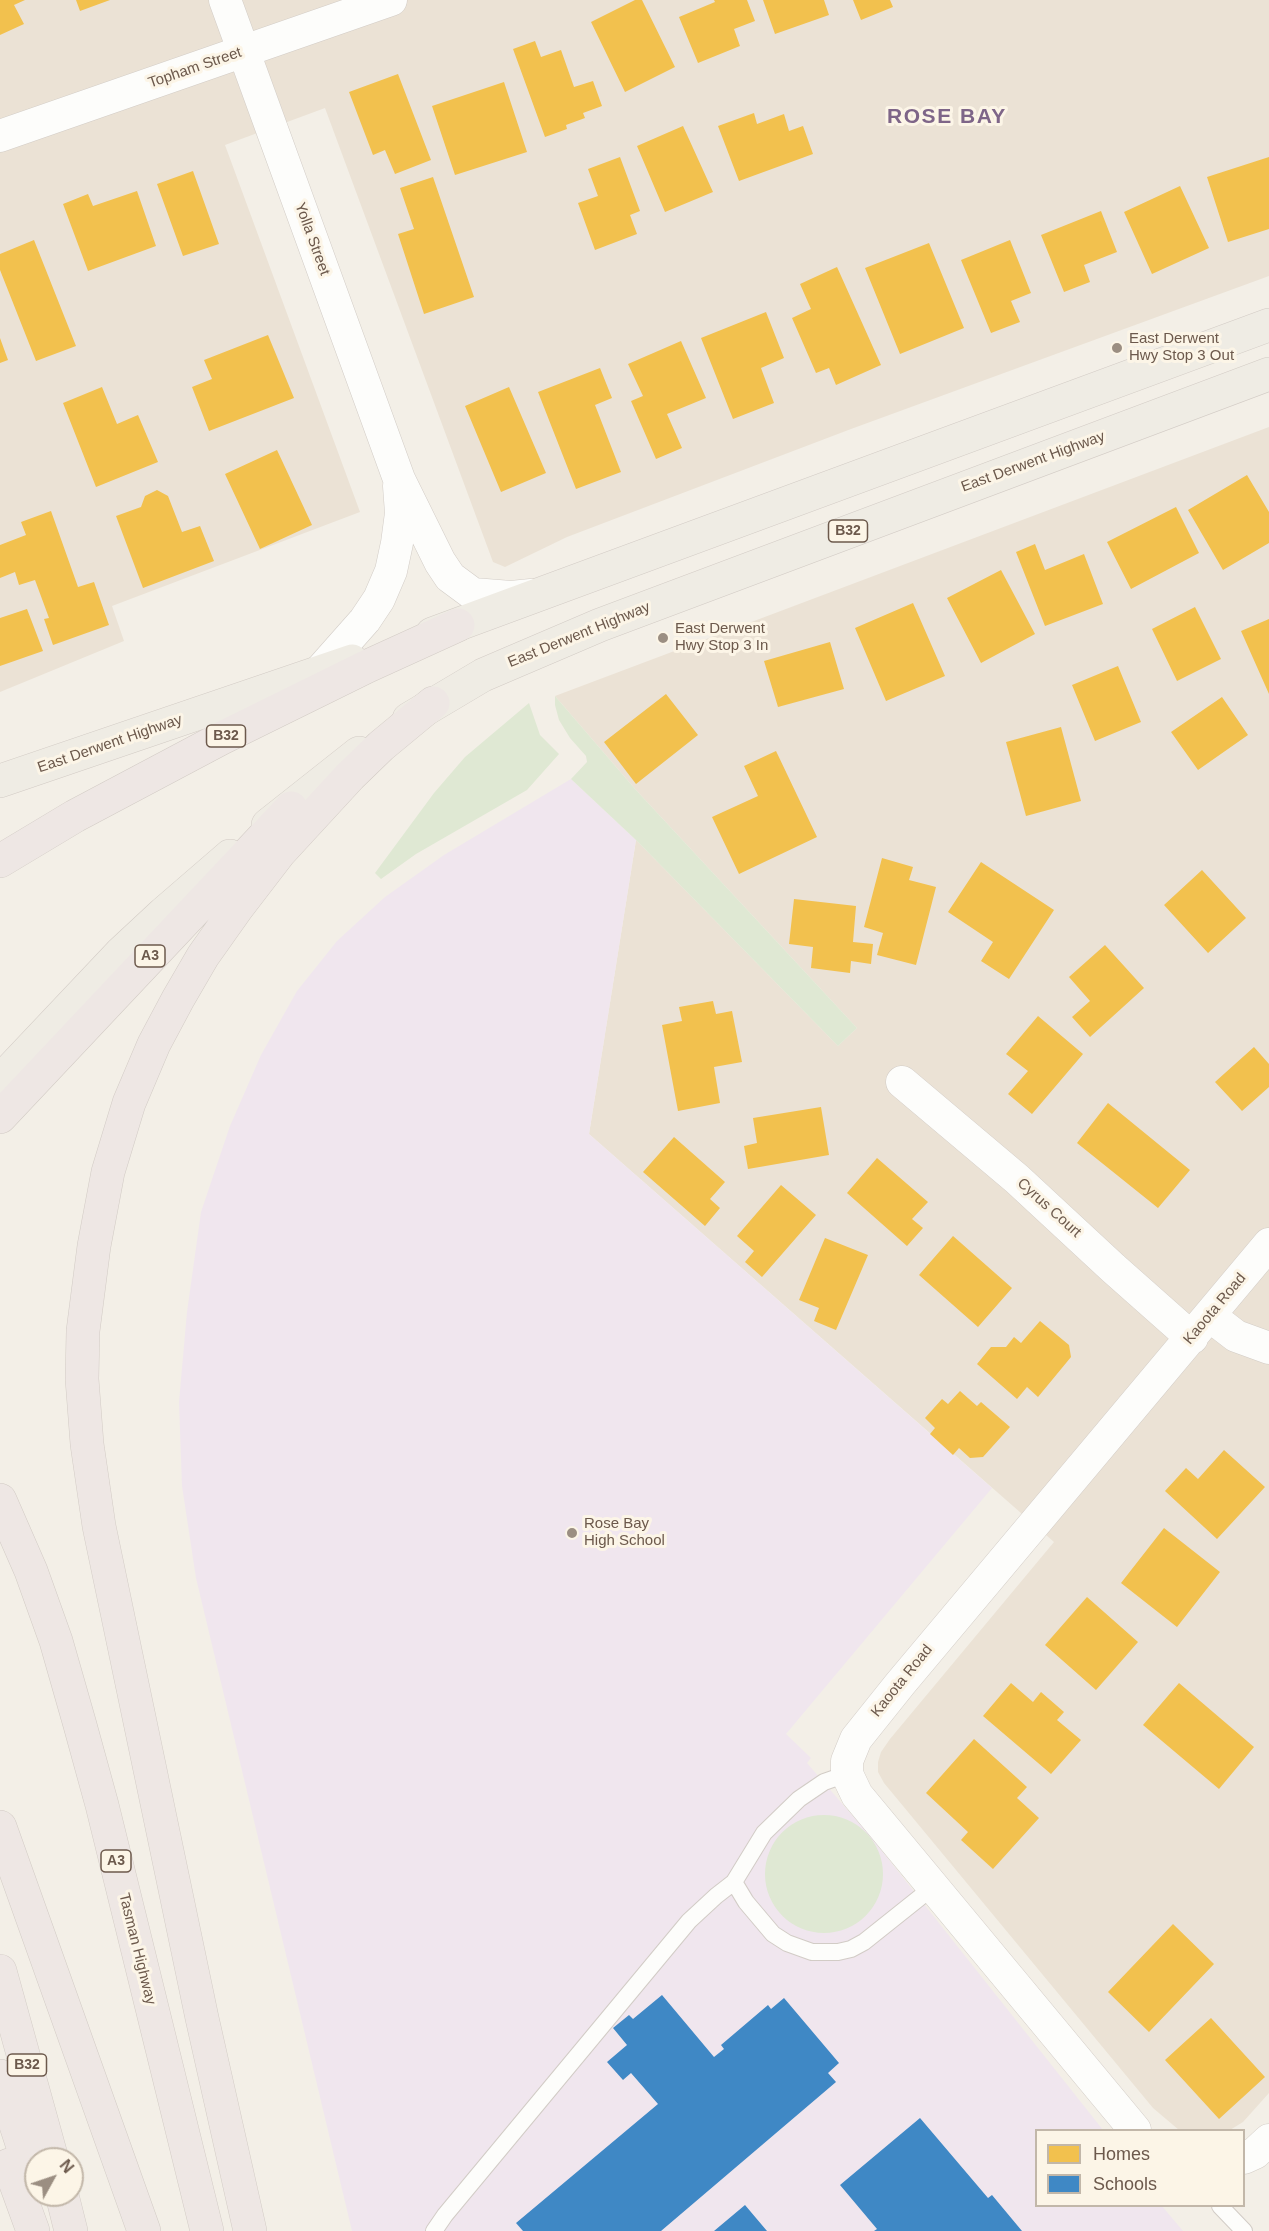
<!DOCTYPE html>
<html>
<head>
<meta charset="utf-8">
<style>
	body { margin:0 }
	#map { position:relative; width:1269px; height:2231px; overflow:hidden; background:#f3efe7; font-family:Arial,sans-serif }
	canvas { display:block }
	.legend { position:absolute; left:1035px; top:2129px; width:210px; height:78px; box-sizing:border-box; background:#fcf5e7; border:2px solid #c2b7a9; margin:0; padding:8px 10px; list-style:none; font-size:18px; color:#6c594c }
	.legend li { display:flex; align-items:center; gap:12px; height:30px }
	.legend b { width:30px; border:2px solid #c2b7a9 }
	.north { position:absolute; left:24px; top:2147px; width:60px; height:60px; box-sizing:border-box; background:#fcf5e7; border:2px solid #c2b7a9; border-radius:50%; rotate:50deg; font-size:16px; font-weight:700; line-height:24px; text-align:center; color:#6c594c }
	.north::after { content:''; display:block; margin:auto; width:21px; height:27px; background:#9b8e82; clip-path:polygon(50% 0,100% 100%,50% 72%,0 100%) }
</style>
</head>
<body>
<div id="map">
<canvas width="1269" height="2231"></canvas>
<ul class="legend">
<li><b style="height:16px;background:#f2c14e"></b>Homes</li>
<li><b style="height:16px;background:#3f88c5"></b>Schools</li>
</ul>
<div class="north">N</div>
</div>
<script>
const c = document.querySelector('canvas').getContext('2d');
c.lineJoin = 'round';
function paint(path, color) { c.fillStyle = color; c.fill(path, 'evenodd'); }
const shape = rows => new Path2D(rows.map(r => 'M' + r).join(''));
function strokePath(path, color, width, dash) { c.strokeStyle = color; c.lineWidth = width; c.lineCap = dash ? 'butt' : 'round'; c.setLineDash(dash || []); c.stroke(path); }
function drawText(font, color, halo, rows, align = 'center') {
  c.font = font + ' Arial,sans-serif'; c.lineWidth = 6; c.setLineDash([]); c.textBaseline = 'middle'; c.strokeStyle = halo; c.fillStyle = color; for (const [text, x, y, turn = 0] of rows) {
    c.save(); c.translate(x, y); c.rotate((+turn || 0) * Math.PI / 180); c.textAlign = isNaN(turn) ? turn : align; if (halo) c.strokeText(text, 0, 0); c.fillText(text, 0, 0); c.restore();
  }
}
paint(shape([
	[0,0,1269,0,1269,276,851,429,567,537,505,567,493,562,325,108,225,145,360,512,112,606,124,641,0,692],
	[1269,427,1269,2093,1243,2122,1230,2130,1179,2130,1153,2108,884,1783,878,1772,878,1762,881,1752,890,1739,1054,1542,589,1134,636,840,838,1046,857,1028,636,790,555,696]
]), '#ebe2d5');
paint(shape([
	[571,779,636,840,589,1134,992,1488,786,1734,811,1758,807,1763,870,1836,1103,2130,1036,2130,1036,2206,1162,2206,1183,2231,352,2231,196,1578,182,1486,179,1402,187,1312,201,1212,230,1126,261,1055,297,991,337,941,385,897,444,855]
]), '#f0e6ee');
paint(shape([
	[555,696,636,790,857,1028,838,1046,636,840,571,779,587,762,586,756,570,738,559,720,555,705],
	[529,703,540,735,559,754,527,790,416,854,381,879,375,873,434,793,465,757],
	'765 1874a59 59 0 1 1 118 0a59 59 0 1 1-118 0Z'
]), '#dfe8d3');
paint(shape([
	[0,0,25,0,14,5,24,24,0,35],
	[76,0,110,0,80,11],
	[635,0,642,0,675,67,625,92,591,22],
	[714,0,747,0,755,21,734,29,740,46,698,63,679,17,715,2],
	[763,0,824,0,829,15,775,34],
	[853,0,890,0,893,7,861,20],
	[535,41,541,57,561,50,574,87,593,81,602,106,583,113,585,118,566,125,567,129,545,137,513,49],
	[398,74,431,160,395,174,385,150,373,155,349,92],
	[504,82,527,152,455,175,432,106],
	[754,113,757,124,784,114,789,131,803,126,813,154,739,181,718,126],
	[683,126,713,192,665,212,637,146],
	[620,157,640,211,630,215,637,234,595,250,578,203,598,196,588,169],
	[1269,157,1269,229,1228,242,1207,177],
	[193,171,219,244,183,256,157,184],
	[433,177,474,297,424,314,398,234,414,229,400,188],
	[1180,186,1209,248,1152,274,1124,212],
	[137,191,156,246,88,271,63,204,88,194,93,206],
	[1101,211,1117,252,1084,265,1090,282,1064,292,1041,235],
	[34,240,76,346,36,361,0,270,0,254],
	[1010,240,1031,293,1011,301,1020,322,991,333,961,260],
	[929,243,964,328,900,354,865,268],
	[837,267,881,365,836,385,829,368,816,373,792,318,811,309,800,284],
	[766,312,784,358,761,368,774,403,733,419,701,338],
	[268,335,294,398,209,431,192,387,212,379,204,360],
	[0,338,8,360,0,363],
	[681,341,706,398,667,414,682,448,656,459,631,401,643,396,628,364],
	[600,368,612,398,595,405,621,472,576,489,538,392],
	[102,387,117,424,138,415,158,462,96,487,63,403],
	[509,387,546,473,501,492,465,406],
	[277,450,312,525,260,549,225,474],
	[1247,475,1269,512,1269,543,1223,570,1188,510],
	[157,490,168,496,182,532,200,526,214,561,143,588,116,516,141,507,145,496],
	[1176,507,1199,553,1131,589,1107,542],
	[51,511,78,587,94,582,109,625,53,645,44,619,49,618,35,580,19,585,15,572,0,578,0,545,26,535,21,522],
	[1035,544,1045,570,1084,554,1103,604,1045,626,1016,552],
	[1001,570,1035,634,981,663,947,598],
	[913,603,945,676,886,701,855,628],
	[1195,607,1221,659,1177,681,1152,629],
	[27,609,43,651,0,666,0,618],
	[1269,619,1269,694,1241,631],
	[830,642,844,689,778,707,764,661],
	[1118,666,1141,722,1095,741,1072,685],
	[666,694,698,735,636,784,604,742],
	[1222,697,1248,735,1198,770,1171,732],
	[1061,727,1081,801,1026,816,1006,742],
	[776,751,817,837,739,874,712,817,758,796,744,766],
	[882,858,913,867,909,880,936,887,916,965,877,955,883,933,864,927],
	[981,862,1054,910,1009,979,981,961,993,942,948,912],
	[1202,870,1246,918,1208,953,1164,905],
	[794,899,856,906,853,942,873,944,871,964,851,961,850,973,811,968,813,947,789,944],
	[1105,945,1144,988,1090,1037,1072,1017,1090,1001,1069,977],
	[713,1001,716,1014,732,1011,742,1062,714,1067,720,1103,678,1111,662,1025,682,1021,679,1007],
	[1038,1016,1083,1054,1032,1114,1008,1094,1028,1071,1006,1054],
	[1254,1047,1269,1064,1269,1087,1242,1111,1215,1082],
	[1108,1103,1190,1170,1158,1208,1077,1143],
	[821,1107,829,1155,748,1169,744,1146,757,1143,753,1118],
	[674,1137,725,1182,710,1199,720,1208,705,1226,643,1172],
	[877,1158,928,1202,912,1219,923,1228,907,1246,847,1193],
	[781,1185,816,1215,762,1277,745,1262,754,1251,737,1236],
	[953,1236,1012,1288,978,1327,919,1275],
	[825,1238,868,1255,836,1330,814,1321,819,1308,799,1300],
	[1040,1321,1069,1345,1071,1357,1038,1397,1027,1387,1017,1399,977,1364,991,1347,1006,1347,1014,1337,1021,1343],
	[960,1391,977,1406,981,1402,1010,1427,983,1457,970,1458,959,1448,953,1455,930,1434,935,1428,925,1418,942,1399,948,1404],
	[1224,1450,1265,1487,1217,1539,1165,1491,1186,1468,1198,1479],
	[1164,1528,1220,1572,1177,1627,1121,1583],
	[1087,1597,1138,1642,1096,1690,1045,1645],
	[1011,1683,1033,1702,1041,1692,1064,1712,1057,1720,1081,1740,1051,1774,983,1716],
	[1179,1683,1254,1747,1219,1789,1143,1725],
	[974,1739,1027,1787,1017,1798,1039,1818,993,1869,961,1840,968,1832,926,1793],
	[1173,1924,1214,1964,1149,2032,1108,1992],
	[1211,2018,1265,2077,1219,2119,1165,2060]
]), '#f2c14e');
paint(shape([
	[662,1995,714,2057,724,2049,721,2045,768,2005,771,2009,784,1998,839,2063,828,2073,836,2082,661,2231,523,2231,516,2223,658,2104,631,2073,623,2080,607,2062,627,2045,613,2028,629,2015,633,2019],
	[920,2118,988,2198,992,2195,1022,2231,874,2231,877,2229,840,2185],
	[745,2205,767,2231,714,2231]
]), '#3f88c5');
const lane = shape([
	[847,1774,824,1782,799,1799,764,1833,734,1882,746,1902,773,1934,787,1943,812,1952,838,1952,851,1949,864,1942,933,1887],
	[1220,2206,1244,2231],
	[434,2231,445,2215,689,1921,716,1896,734,1882]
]);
const street = shape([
	[225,0,399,479,440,562,450,577,473,594,511,597,531,595],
	[0,136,391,0],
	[319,672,365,620,379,599,391,571,397,543,401,513,399,486],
	[902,1082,1017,1179,1113,1268,1192,1338],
	[1210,1316,1236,1336,1269,1348],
	[1135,2130,857,1795,847,1774,847,1761,856,1739,900,1684,1269,1244],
	[1244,2158,1255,2153,1269,2140]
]);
const primary = shape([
	[432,634,1269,325],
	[409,719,483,675,600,625,1269,374],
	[0,781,352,661],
	[268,825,359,753],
	[0,1081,121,953,164,913,230,856]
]);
const highway = shape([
	[0,861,75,816,222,738,368,666,458,625],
	[0,1117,291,808],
	[0,1500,31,1571,56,1641,80,1725,102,1805,207,2231],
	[0,1827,144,2231],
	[0,1971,52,2159],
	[0,2076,36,2187],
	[9,2165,33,2231],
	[62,2195,71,2231],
	[250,2231,202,2018,99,1526,87,1444,82,1379,83,1331,94,1246,108,1172,129,1103,154,1044,178,999,203,956,237,908,280,852,350,776,381,746,433,703]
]);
strokePath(lane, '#d2ccc6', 18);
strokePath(street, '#d2ccc6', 33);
strokePath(primary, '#d2cbc5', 34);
strokePath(highway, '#d2cbc5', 34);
strokePath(lane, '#fdfdfb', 16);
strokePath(street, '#fdfdfb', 32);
strokePath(primary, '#efece4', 33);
strokePath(highway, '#eee7e4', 33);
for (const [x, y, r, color] of [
	[1117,348,6,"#9b8e82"],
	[663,638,6,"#9b8e82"],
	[572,1533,6,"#9b8e82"]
]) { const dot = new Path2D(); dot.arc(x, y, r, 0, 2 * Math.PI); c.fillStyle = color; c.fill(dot); strokePath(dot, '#fcf5e7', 2); }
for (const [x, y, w] of [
	[848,531,39],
	[226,736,39],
	[150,956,30],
	[116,1861,30],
	[27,2065,39]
]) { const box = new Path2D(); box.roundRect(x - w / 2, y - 11, w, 22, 4.5); c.fillStyle = '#fcf5e7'; c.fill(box); strokePath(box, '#6c594c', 1.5); }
drawText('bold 14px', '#6c594c', null, [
	["B32",848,531],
	["B32",226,736],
	["A3",150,956],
	["A3",116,1861],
	["B32",27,2065]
]);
drawText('15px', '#6c594c', '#fcf5e7', [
	["Topham Street",195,68,-19],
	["Yolla Street",312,239,70],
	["East Derwent Highway",1033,462,-20],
	["East Derwent Highway",579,635,-22],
	["East Derwent Highway",110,744,-19],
	["Cyrus Court",1049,1208,42],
	["Kaoota Road",1215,1309,-50],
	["Kaoota Road",902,1681,-51],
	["Tasman Highway",137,1949,76]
]);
drawText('15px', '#6c594c', '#fcf5e7', [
	["East Derwent",1129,339],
	["Hwy Stop 3 Out",1129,356],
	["East Derwent",675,629],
	["Hwy Stop 3 In",675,646],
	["Rose Bay",584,1524],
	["High School",584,1541]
], 'left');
c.letterSpacing = '1.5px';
drawText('bold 21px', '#7e6588', '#fcf5e7', [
	["ROSE BAY",947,117]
]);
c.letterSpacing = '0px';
</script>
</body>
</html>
